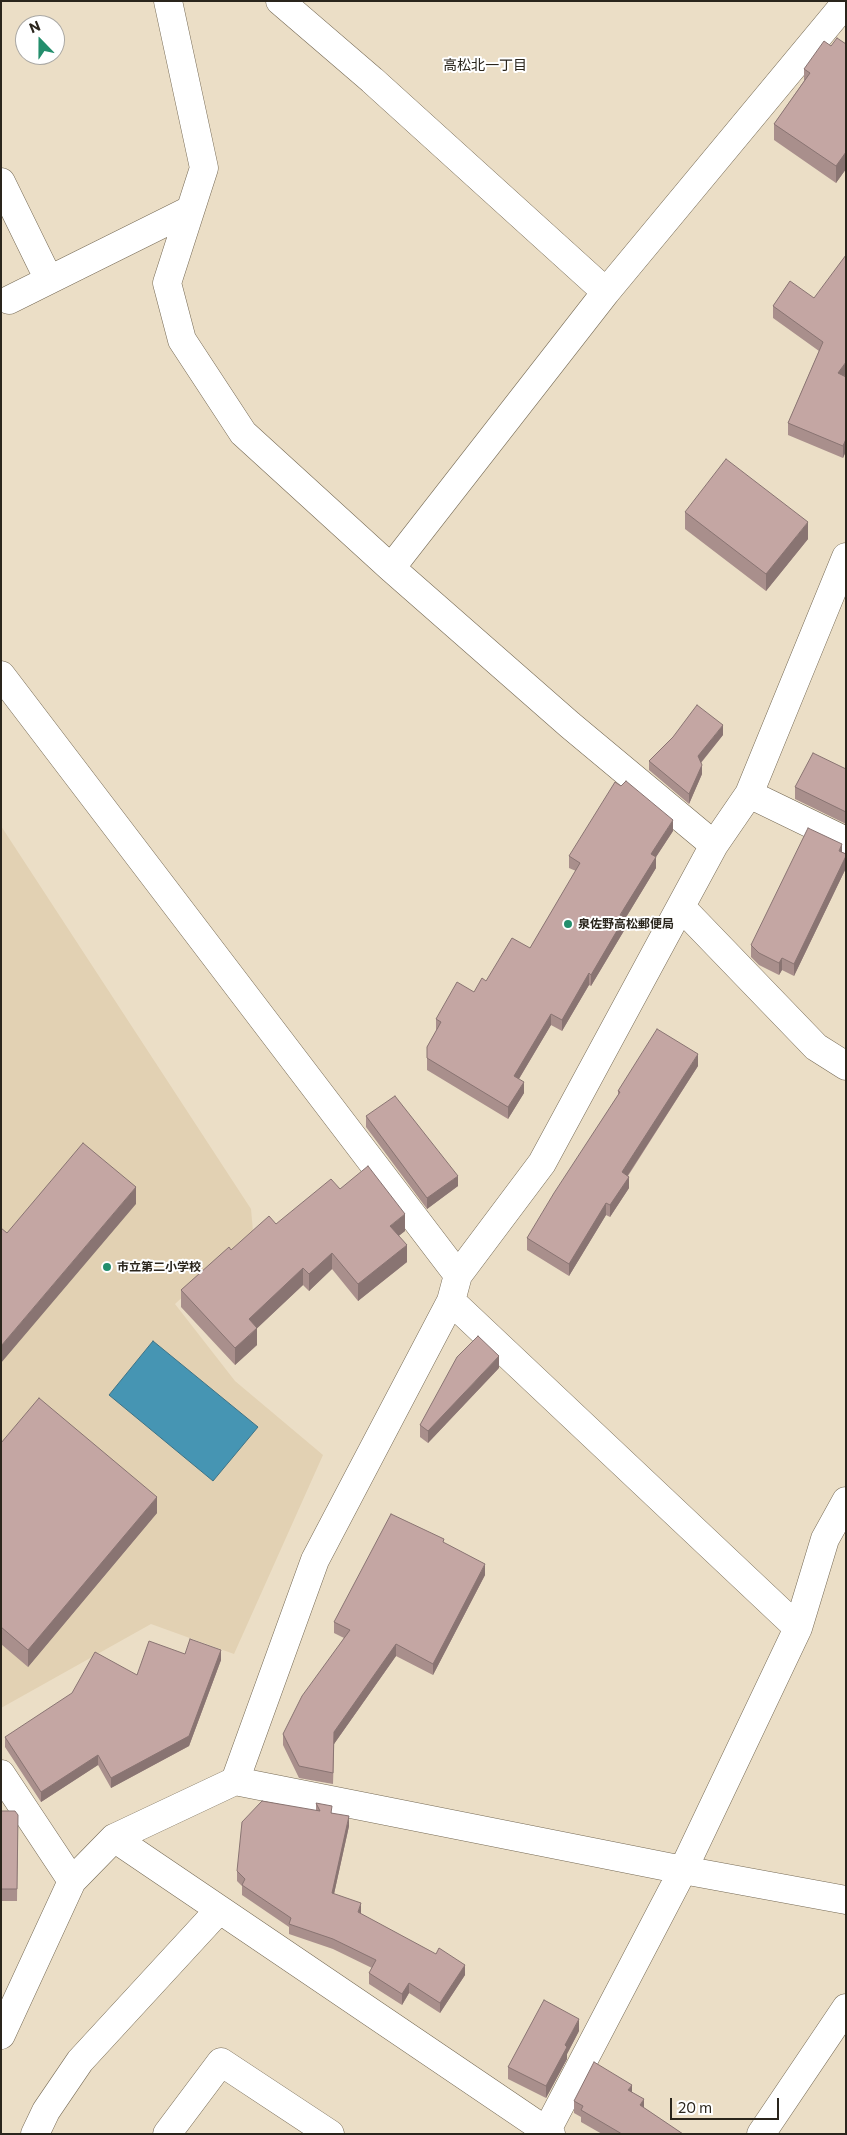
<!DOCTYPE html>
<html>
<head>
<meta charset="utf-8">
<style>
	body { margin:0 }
	#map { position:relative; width:847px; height:2135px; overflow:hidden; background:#ebdec6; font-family:Commissioner,sans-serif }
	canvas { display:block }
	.frame { position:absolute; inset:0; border:2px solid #2a251c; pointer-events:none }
	.north { position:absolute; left:15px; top:15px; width:50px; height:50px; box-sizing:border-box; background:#fff; border:1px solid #aaa8a4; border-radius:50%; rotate:338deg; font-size:14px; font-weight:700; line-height:20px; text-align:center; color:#2a251c }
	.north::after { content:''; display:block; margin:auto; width:18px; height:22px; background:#238e6c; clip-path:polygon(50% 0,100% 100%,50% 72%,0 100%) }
	.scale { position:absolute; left:670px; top:2098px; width:109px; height:22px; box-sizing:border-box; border:2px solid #2a251c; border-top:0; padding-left:6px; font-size:15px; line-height:18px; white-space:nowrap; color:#2a251c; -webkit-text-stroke:4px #fff; paint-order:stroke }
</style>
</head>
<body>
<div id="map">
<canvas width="847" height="2135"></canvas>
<div class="frame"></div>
<div class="north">N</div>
<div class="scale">20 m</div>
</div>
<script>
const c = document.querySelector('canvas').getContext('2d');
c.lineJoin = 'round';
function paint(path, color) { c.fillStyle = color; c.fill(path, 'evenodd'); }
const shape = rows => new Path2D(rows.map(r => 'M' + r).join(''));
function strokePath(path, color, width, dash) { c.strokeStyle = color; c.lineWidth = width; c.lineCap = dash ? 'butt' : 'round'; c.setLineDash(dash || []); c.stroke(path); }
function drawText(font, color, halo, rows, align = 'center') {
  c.font = font + ' Commissioner,"Noto Sans JP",sans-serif'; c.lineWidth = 4; c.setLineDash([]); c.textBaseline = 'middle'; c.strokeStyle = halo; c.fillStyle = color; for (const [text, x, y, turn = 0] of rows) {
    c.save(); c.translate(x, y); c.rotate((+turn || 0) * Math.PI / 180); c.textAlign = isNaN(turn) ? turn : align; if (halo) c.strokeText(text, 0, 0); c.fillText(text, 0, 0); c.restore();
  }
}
paint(shape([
	[1,826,251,1209,253,1231,175,1304,235,1381,323,1455,234,1654,151,1624,1,1708]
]), '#e2d1b3');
const water = shape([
	[153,1341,258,1427,213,1481,109,1395,153,1341]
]);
paint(water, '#4695b3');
strokePath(water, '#3e7386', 1);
const minor = shape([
	[168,1,204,168,167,283,182,340,243,433,391,568,570,725,714,845],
	[280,1,372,80,606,292],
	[1,182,49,280],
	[9,300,190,210],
	[846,557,749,794,714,845,542,1163,458,1275,451,1301,798,1628,683,1870,846,1900],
	[391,568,606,292,844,5],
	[1,675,458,1275],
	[749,794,846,841],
	[681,907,816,1047,846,1066],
	[798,1628,825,1539,846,1501],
	[1,1774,72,1881],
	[235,1781,683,1870,545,2134],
	[114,1838,551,2134],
	[1,2035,72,1881,114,1838,235,1781,315,1560,451,1301],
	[35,2134,46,2111,80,2061,219,1910],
	[167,2134,221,2062,330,2134],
	[761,2134,846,2008]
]);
strokePath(minor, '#766a55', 29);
strokePath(minor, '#fff', 28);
paint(shape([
	[846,44,846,169,836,183,774,140,774,124,804,81,804,69,831,46],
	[790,281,846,374,844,376,846,377,846,451,843,458,788,435,788,423,819,351,773,318,773,306],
	[685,512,808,539,766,591,685,529],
	[723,735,701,763,702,774,689,804,649,770,649,761],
	[846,769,846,824,795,799,795,787],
	[673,831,656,857,656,868,625,919,625,929,591,986,589,985,562,1031,551,1025,519,1079,524,1093,508,1119,427,1070,427,1047,436,1031,436,1019,474,992,486,981,530,948,576,871,569,868,569,856],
	[842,852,846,854,846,868,794,976,782,970,779,975,759,965,751,957,751,945],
	[698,1066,628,1176,629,1188,610,1217,606,1215,569,1276,527,1250,527,1238,618,1095,618,1091],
	[366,1116,458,1186,427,1209,366,1127],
	[276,1224,405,1231,398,1236,407,1262,358,1301,332,1269,309,1291,303,1285,257,1328,257,1345,235,1365,181,1307,181,1290,231,1250],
	[499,1368,428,1443,420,1437,420,1425],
	[1,1443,157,1513,28,1667,1,1644],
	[444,1543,485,1575,433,1675,396,1656,334,1744,333,1784,299,1778,283,1745,283,1734,344,1638,334,1633,334,1622],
	[185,1654,221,1660,189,1746,111,1788,98,1765,41,1802,5,1747,5,1737],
	[316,1803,332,1813,349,1826,334,1894,361,1914,465,1975,440,2013,409,1993,402,2005,369,1984,369,1973,372,1968,333,1949,289,1934,289,1927,242,1895,242,1886,237,1881,237,1871,316,1810],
	[1,1811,18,1815,17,1901,1,1901],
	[579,2031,567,2054,567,2059,546,2098,508,2079,508,2067],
	[632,2092,644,2108,683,2134,602,2134,581,2122,581,2117,574,2113,574,2101]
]), '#a98f8c');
paint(shape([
	[846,152,846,169,836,183,836,166],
	[846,362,846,374,838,385,838,373],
	[846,439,846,451,843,458,843,446],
	[808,522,808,539,766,591,766,574],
	[723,725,723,735,698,766,698,756],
	[702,765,702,774,689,804,689,794],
	[673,820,673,831,656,857,656,868,625,919,625,929,591,986,591,975,651,854],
	[842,844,842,856,839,851],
	[846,856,846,868,794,976,794,964],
	[782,958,782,970,779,975,779,963],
	[589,973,589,985,562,1031,562,1020],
	[551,1014,551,1025,514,1087,514,1076],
	[698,1054,698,1066,622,1184,622,1172],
	[524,1082,524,1093,508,1119,508,1107],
	[458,1176,458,1186,427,1209,427,1198],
	[629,1177,629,1188,610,1217,610,1205],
	[136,1187,136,1204,1,1363,1,1346],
	[606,1203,606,1215,569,1276,569,1264],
	[405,1214,405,1231,390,1243,390,1226],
	[407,1245,407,1262,358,1301,358,1284],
	[332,1253,332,1269,309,1291,309,1274],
	[303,1268,303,1285,249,1336,249,1319],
	[257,1328,257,1345,235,1365,235,1348],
	[499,1356,499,1368,428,1443,428,1431],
	[157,1497,157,1513,28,1667,28,1650],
	[485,1564,485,1575,433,1675,433,1664],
	[396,1644,396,1656,334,1744,333,1784,334,1732],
	[221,1650,221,1660,189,1746,111,1788,111,1778],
	[98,1755,98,1765,41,1802,41,1792],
	[349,1816,349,1826,332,1903,332,1893],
	[361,1903,361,1914,358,1923,358,1912],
	[465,1965,465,1975,440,2013,440,2003],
	[409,1983,409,1993,402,2005,402,1994],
	[579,2019,579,2031,567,2054,567,2059,546,2098,546,2086,565,2045],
	[632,2085,632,2097,628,2090],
	[644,2099,644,2111,640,2105]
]), '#897472');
const building = shape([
	[837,38,846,44,846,152,836,166,774,124,810,73,804,69,824,41,831,46,837,38],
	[846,255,846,362,838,373,846,377,846,439,843,446,788,423,823,342,773,306,790,281,814,298,846,255],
	[726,459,808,522,766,574,685,512,726,459],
	[697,705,723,725,698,756,702,765,689,794,649,761,673,737,697,705],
	[813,753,846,769,846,812,795,787,813,753],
	[626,781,673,820,651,854,656,857,620,915,625,917,591,975,589,973,562,1020,551,1014,514,1076,524,1082,508,1107,427,1058,427,1047,441,1022,436,1019,457,982,474,992,482,978,486,981,512,938,530,948,580,863,569,856,615,782,621,786,626,781],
	[808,828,842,844,839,851,846,854,846,856,794,964,782,958,779,963,759,953,751,945,808,828],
	[657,1029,698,1054,622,1172,629,1177,610,1205,606,1203,569,1264,527,1238,554,1193,620,1092,618,1091,657,1029],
	[395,1096,458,1176,427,1198,366,1116,395,1096],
	[83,1143,136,1187,1,1346,1,1228,7,1233,83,1143],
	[368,1166,405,1214,390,1226,407,1245,358,1284,332,1253,309,1274,303,1268,249,1319,257,1328,235,1348,181,1290,229,1247,231,1250,269,1216,276,1224,331,1179,340,1189,368,1166],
	[478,1336,499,1356,428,1431,420,1425,457,1357,478,1336],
	[39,1398,157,1497,28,1650,1,1627,1,1443,39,1398],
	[391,1514,444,1539,443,1542,485,1564,433,1664,396,1644,334,1732,333,1773,299,1766,283,1734,302,1696,350,1630,334,1622,391,1514],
	[190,1639,221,1650,189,1736,111,1778,98,1755,41,1792,5,1737,72,1693,95,1652,137,1675,149,1641,185,1654,190,1639],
	[262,1801,320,1811,316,1803,332,1806,331,1813,349,1816,332,1893,361,1903,358,1912,436,1954,439,1948,465,1965,440,2003,409,1983,402,1994,369,1973,376,1960,333,1939,289,1924,291,1918,242,1885,245,1879,237,1871,242,1822,262,1801],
	[1,1811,15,1811,18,1815,17,1889,1,1889,1,1811],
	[544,2000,579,2019,565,2045,567,2047,546,2086,508,2067,544,2000],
	[594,2062,632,2085,628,2090,644,2099,640,2105,683,2134,622,2134,581,2110,583,2106,574,2101,594,2062]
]);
paint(building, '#c4a6a3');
strokePath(building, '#897472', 1);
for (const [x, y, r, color] of [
	[568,924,5,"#238e6c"],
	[107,1267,5,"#238e6c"]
]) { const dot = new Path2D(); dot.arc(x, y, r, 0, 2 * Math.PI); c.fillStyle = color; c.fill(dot); strokePath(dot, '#fff', 2); }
drawText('bold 12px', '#2a251c', '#fff', [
	["泉佐野高松郵便局",578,924],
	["市立第二小学校",117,1267]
], 'left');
drawText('14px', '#2a251c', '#fff', [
	["高松北一丁目",485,65]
]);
</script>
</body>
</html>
